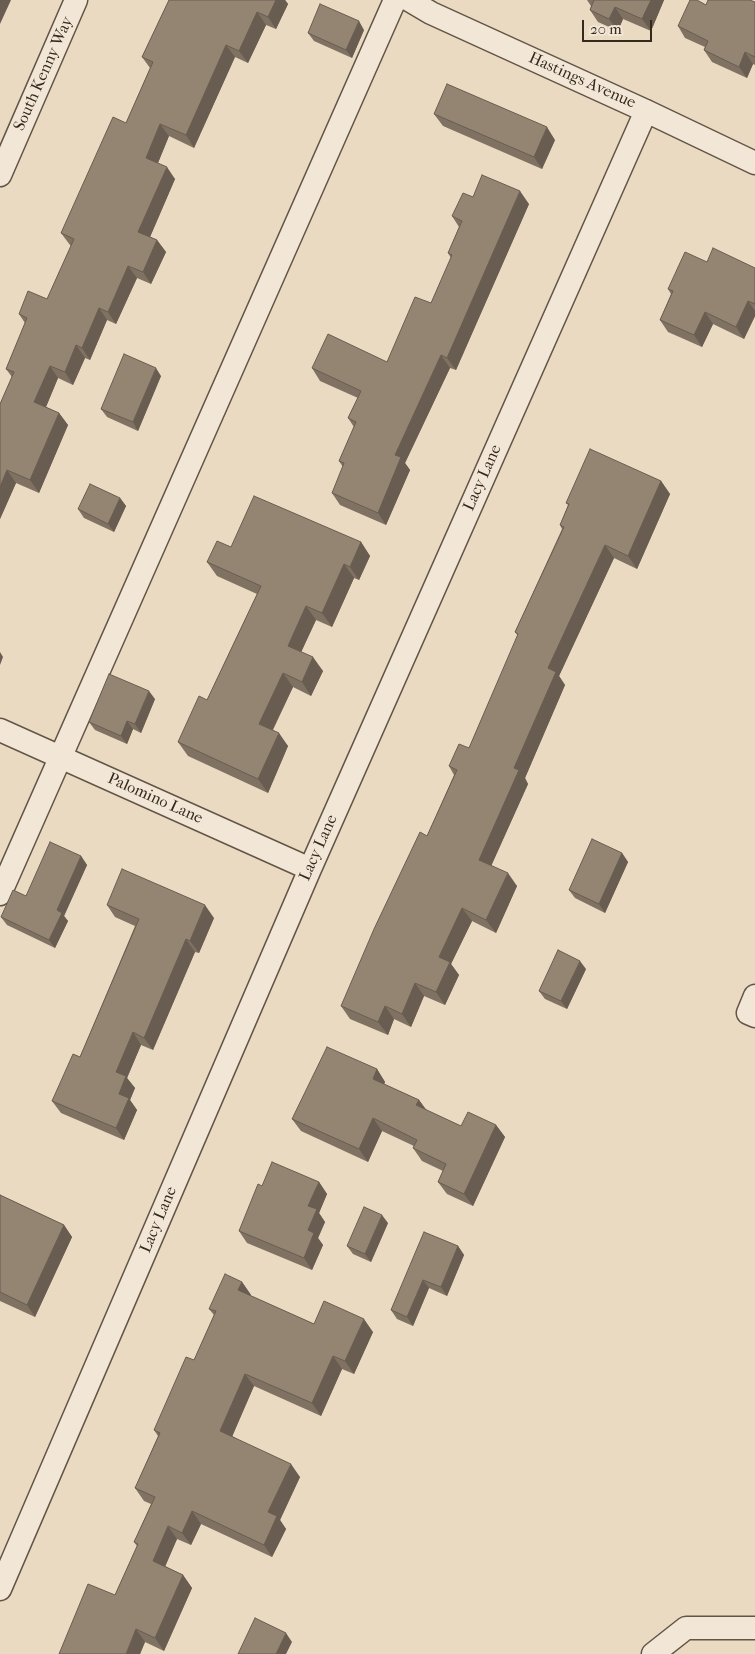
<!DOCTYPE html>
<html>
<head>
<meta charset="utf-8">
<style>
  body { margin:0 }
  #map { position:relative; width:755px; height:1654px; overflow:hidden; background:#ebdac2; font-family:"IM FELL French Canon",serif }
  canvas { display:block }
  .scale { position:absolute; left:582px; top:20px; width:70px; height:22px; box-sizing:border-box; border:2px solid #35291e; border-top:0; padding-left:6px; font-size:15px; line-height:18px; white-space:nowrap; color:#35291e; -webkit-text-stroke:4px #f2e7d7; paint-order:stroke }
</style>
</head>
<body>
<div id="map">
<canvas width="755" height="1654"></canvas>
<div class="scale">20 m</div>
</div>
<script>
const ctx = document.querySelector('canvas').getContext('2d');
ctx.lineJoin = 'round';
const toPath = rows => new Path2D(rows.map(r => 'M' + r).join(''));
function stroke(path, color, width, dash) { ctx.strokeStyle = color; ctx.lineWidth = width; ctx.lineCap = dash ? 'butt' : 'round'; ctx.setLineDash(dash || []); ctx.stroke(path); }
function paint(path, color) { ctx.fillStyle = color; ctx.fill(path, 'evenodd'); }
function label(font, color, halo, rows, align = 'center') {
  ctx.font = font + ' "IM FELL French Canon",serif'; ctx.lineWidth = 4.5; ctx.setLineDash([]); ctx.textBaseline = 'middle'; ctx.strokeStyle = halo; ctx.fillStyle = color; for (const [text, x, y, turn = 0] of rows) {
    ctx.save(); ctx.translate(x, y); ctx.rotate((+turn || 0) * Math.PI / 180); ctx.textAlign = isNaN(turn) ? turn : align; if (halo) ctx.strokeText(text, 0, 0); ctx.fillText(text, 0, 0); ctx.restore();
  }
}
const minor = toPath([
  [409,0,431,13,646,111,755,163],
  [0,175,76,0],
  [0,730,310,869],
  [0,894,395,0],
  [755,996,748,1013,755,1016],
  [0,1589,310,869,646,111],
  [653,1654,686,1628,755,1628]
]);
stroke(minor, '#625547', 25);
stroke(minor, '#f2e7d7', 22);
paint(toPath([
  [169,0,285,0,288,4,276,29,266,25,248,63,235,57,194,148,169,136,158,163,175,179,150,237,157,240,166,252,151,284,137,278,116,324,107,320,90,360,85,358,73,385,58,378,46,407,59,413,68,425,39,493,16,483,0,519,0,404,12,377,6,369,25,323,19,314,47,299,71,246,70,245,61,233,126,123,150,68,142,57],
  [587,0,664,0,651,31,623,19,618,31,598,22,590,10,591,6],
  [755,2,755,65,753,64,747,78,712,62,704,50,705,47,685,38,678,26,706,5],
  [364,30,352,58,314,41,308,33],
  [434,114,555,140,542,169,443,126],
  [473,197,529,204,456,370,450,368,405,463,410,470,386,525,340,505,332,493,343,467,339,461,354,427,348,418,358,398,320,381,312,368,387,362,431,303,451,258,448,253,459,227,452,216],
  [707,262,755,268,755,316,744,339,713,324,702,347,668,332,660,320,671,294,668,289],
  [161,376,138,431,107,417,101,409],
  [661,481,670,494,637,569,614,558,559,676,565,685,525,778,528,784,491,866,517,886,496,933,472,921,451,964,459,975,445,1005,424,996,411,1027,394,1019,388,1035,350,1019,341,1006,427,836,454,775,449,766,469,748,518,636,515,632,562,529,560,525,568,505,566,503],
  [120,498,126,506,114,532,84,518,78,509],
  [361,542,370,556,359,580,354,578,332,627,316,620,301,652,323,671,311,696,293,687,273,730,288,746,268,793,188,756,178,742,207,700,257,594,217,576,207,562,231,547],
  [155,699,141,733,133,729,127,744,95,730,89,722],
  [622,853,628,862,605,913,575,898,569,890],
  [81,856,87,865,64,916,68,921,55,948,7,925,1,917,26,896],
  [107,905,214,918,199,953,195,952,153,1050,141,1045,127,1078,135,1088,130,1100,137,1110,124,1140,61,1113,52,1101,80,1057,135,926,115,917],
  [586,969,567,1009,545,999,539,991],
  [377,1069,385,1082,384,1084,419,1100,426,1110,461,1126,496,1125,505,1137,473,1206,447,1194,438,1182,443,1171,422,1161,413,1148,414,1146,382,1131,368,1162,301,1131,292,1119],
  [319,1182,327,1194,319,1213,325,1222,318,1238,323,1245,312,1270,247,1243,239,1231,262,1186],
  [0,1195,64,1225,72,1237,35,1317,0,1301],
  [388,1223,371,1262,353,1254,347,1246],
  [458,1246,464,1255,447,1296,429,1288,413,1326,397,1319,391,1310],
  [242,1282,251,1295,251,1296,314,1324,373,1332,354,1374,342,1369,321,1416,254,1386,232,1436,300,1477,280,1520,286,1529,272,1557,201,1524,191,1545,177,1539,165,1566,183,1575,192,1588,164,1651,145,1642,140,1654,115,1595,137,1546,134,1542,151,1504,144,1501,135,1488,158,1436,154,1430,194,1360,214,1315,209,1309]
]), '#7f7263');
paint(toPath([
  [0,0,11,0,0,24],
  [276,0,285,0,288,4,276,29,268,17],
  [651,0,664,0,651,31,642,19],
  [615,7,623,19,618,31,609,19],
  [257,12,266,25,248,63,239,51],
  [359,21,364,30,352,58,346,50],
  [226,45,235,57,194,148,186,135],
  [745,52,753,64,747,78,739,67],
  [160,124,169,136,155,170,146,158],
  [547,127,555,140,542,169,534,157],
  [167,167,175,179,147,244,138,232],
  [520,191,529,204,456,370,447,358],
  [157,240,166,252,151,284,143,272],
  [128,266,137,278,116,324,108,312],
  [748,301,755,311,755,316,744,339,736,327],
  [99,308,107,320,90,360,82,348],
  [705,312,713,324,702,347,694,335],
  [76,345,85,358,73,385,65,372],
  [441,355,450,368,405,463,410,470,386,525,378,513,395,455],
  [50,366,58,378,43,414,34,402],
  [156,368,161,376,138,431,133,422],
  [59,413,68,425,39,493,30,480],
  [7,470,16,483,0,519,0,487],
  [661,481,670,494,637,569,628,556],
  [120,498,126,506,114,532,108,524],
  [361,542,370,556,359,580,350,567],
  [605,545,614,558,559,676,565,685,525,778,528,784,488,873,479,860,514,768,548,668],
  [344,564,354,578,332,627,322,613],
  [306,606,316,620,298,659,288,646],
  [0,652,3,657,0,665],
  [313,657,323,671,311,696,302,682],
  [283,673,293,687,269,737,259,724],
  [149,691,155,699,141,733,135,724],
  [127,721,133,729,127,744,121,736],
  [279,733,288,746,268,793,258,779],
  [622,853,628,862,605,913,599,904],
  [81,856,87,865,64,916,68,921,55,948,49,940,57,910],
  [508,873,517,886,496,933,486,920],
  [205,905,214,918,199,953,190,941],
  [462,908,472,921,451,964,459,975,445,1005,436,992,439,957],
  [186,939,195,952,153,1050,144,1038],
  [580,961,586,969,567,1009,561,1001],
  [415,983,424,996,411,1027,402,1014],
  [385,1006,394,1019,388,1035,378,1022],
  [133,1032,141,1045,127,1078,135,1088,130,1100,137,1110,124,1140,116,1128,119,1094,116,1072],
  [377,1069,385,1082,381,1091,373,1079],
  [419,1100,428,1112,416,1105],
  [373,1118,382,1131,368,1162,359,1149],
  [496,1125,505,1137,473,1206,464,1194],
  [319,1182,327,1194,319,1213,325,1222,318,1238,323,1245,312,1270,304,1258,308,1230,308,1206],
  [382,1215,388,1223,371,1262,365,1254],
  [64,1225,72,1237,35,1317,27,1305],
  [458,1246,464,1255,447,1296,441,1287],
  [423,1280,429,1288,413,1326,407,1317],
  [242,1282,251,1295,247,1303,238,1290],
  [364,1319,373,1332,354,1374,345,1361],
  [333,1356,342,1369,321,1416,312,1403],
  [245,1374,254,1386,229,1444,220,1431],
  [291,1464,300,1477,280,1520,286,1529,272,1557,264,1545,268,1512],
  [192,1511,201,1524,191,1545,182,1533],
  [168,1526,177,1539,162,1574,153,1561],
  [183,1575,192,1588,164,1651,155,1638],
  [136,1629,145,1642,140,1654,126,1654],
  [286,1633,292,1642,286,1654,276,1654]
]), '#685d50');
const building = toPath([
  [169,0,276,0,268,17,257,12,239,51,226,45,186,135,160,124,146,158,167,167,138,232,157,240,143,272,128,266,108,312,99,308,82,348,76,345,65,372,50,366,34,402,59,413,30,480,7,470,0,487,0,404,14,372,6,369,27,318,19,314,28,291,47,299,74,239,61,233,113,117,126,123,153,62,142,57,169,0],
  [594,0,651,0,642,19,615,7,609,19,590,10,594,0],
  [690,0,697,0,706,5,708,0,750,0,755,2,755,57,745,52,739,67,704,50,708,41,678,26,690,0],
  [320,4,359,21,346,50,308,33,320,4],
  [447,84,547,127,534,157,434,114,447,84],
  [482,175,520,191,447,358,441,355,395,455,401,457,378,513,332,493,344,463,339,461,356,422,348,418,361,391,312,368,328,334,387,362,415,297,431,303,452,255,448,253,462,221,452,216,463,193,473,197,482,175],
  [713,248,755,268,755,304,748,301,736,327,705,312,694,335,660,320,673,291,668,289,685,252,707,262,713,248],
  [124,354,156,368,133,422,101,409,124,354],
  [590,449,661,481,628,556,605,545,548,668,556,672,514,768,519,770,479,860,508,873,486,920,462,908,439,957,450,962,436,992,415,983,402,1014,385,1006,378,1022,341,1006,374,929,420,832,427,836,457,770,449,766,459,744,469,748,518,634,515,632,564,527,560,525,569,504,566,503,590,449],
  [90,484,120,498,108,524,78,509,90,484],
  [254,496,361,542,350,567,344,564,322,613,306,606,288,646,313,657,302,682,283,673,259,724,279,733,258,779,178,742,199,696,207,700,261,586,207,562,217,541,231,547,254,496],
  [109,674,149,691,135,724,127,721,121,736,89,722,109,674],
  [592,839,622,853,599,904,569,890,592,839],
  [50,842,81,856,57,910,62,913,49,940,1,917,13,890,26,896,50,842],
  [122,869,205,905,190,941,186,939,144,1038,133,1032,116,1072,126,1076,119,1094,129,1098,116,1128,52,1101,73,1054,80,1057,139,919,107,905,122,869],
  [558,950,580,961,561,1001,539,991,558,950],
  [327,1047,377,1069,373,1079,419,1100,416,1105,461,1126,468,1112,496,1125,464,1194,438,1182,446,1164,413,1148,417,1140,373,1118,359,1149,292,1119,327,1047],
  [272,1162,319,1182,308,1206,317,1209,308,1230,314,1233,304,1258,239,1231,258,1184,262,1186,272,1162],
  [0,1195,64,1225,27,1305,0,1292,0,1195],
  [364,1207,382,1215,365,1254,347,1246,364,1207],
  [424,1232,458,1246,441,1287,423,1280,407,1317,391,1310,424,1232],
  [225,1274,242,1282,238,1290,314,1324,324,1301,364,1319,345,1361,333,1356,312,1403,245,1374,220,1431,291,1464,268,1512,277,1516,264,1545,192,1511,182,1533,168,1526,153,1561,183,1575,155,1638,136,1629,126,1654,59,1654,88,1584,115,1595,138,1544,134,1542,155,1497,135,1488,160,1433,154,1430,186,1357,194,1360,216,1311,209,1309,225,1274],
  [255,1618,286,1633,276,1654,238,1654,255,1618]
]);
paint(building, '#948573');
stroke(building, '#685d50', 1);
label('16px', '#35291e', '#f2e7d7', [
  ["South Kenny Way",44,74,-66],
  ["Hastings Avenue",582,81,24],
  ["Lacy Lane",483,478,-66],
  ["Palomino Lane",155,799,24],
  ["Lacy Lane",319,848,-66],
  ["Lacy Lane",159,1220,-67]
]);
</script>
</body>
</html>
